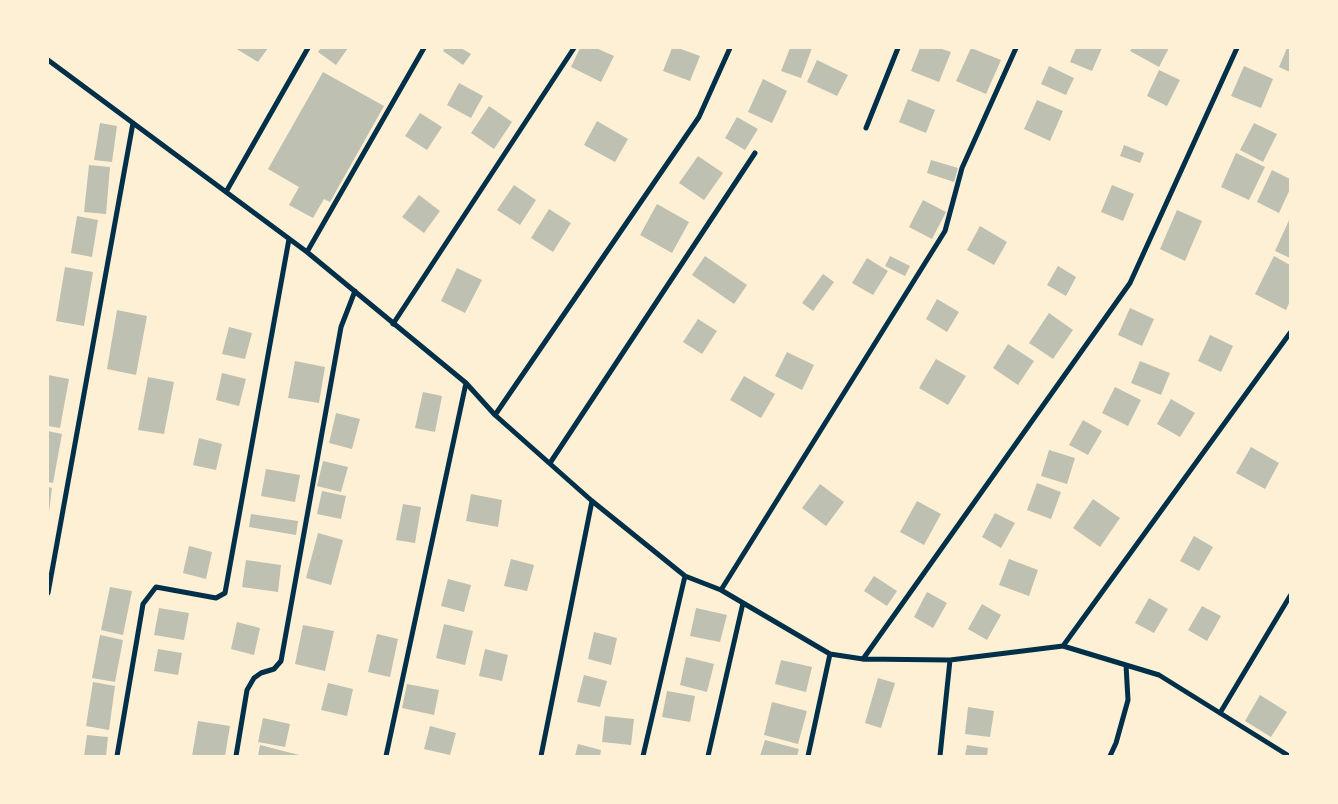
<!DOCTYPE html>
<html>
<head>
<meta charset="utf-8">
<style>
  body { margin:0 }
  #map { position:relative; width:1338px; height:804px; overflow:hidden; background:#fdf0d5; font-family:"Source Sans 3",sans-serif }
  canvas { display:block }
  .frame { position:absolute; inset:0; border:49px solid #fdf0d5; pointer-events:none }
</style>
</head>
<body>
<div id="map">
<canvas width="1338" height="804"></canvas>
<div class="frame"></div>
</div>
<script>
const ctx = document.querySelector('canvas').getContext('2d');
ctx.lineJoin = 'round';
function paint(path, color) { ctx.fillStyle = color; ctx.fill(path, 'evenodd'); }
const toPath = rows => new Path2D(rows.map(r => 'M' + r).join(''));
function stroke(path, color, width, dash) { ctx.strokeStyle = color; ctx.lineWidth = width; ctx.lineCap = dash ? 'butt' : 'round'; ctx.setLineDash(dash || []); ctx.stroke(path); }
paint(toPath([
  [235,48,268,48,258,62],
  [321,48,348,48,336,65,318,52],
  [445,48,461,48,471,54,463,65,443,51],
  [580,48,596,48,614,56,601,82,571,67],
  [672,48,678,48,700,56,690,81,663,71],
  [790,48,812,48,801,78,781,71],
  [920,48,939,48,951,52,939,82,911,71],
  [971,48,1001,60,986,94,956,81],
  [1076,48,1102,48,1092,71,1070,62],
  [1132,48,1169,48,1159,67,1130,51],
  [1287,48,1290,48,1290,72,1279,67],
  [817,60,848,75,837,96,807,82],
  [1049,66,1074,78,1066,95,1041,84],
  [1244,66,1273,79,1261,108,1231,96],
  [1159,70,1180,80,1167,106,1147,96],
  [323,72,384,106,330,202,324,199,313,218,289,205,299,187,268,169],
  [763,79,787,91,772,123,748,112],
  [459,83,483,96,471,118,447,105],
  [908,99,935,110,926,133,899,122],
  [1037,100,1063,111,1050,141,1024,129],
  [489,106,512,122,494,149,471,133],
  [420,113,442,127,427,150,405,136],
  [737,117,758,129,745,150,725,138],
  [597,121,628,139,615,162,584,145],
  [100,123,117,126,112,162,94,160],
  [1254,123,1277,134,1263,162,1240,150],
  [1124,145,1144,153,1140,163,1120,156],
  [1236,153,1265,167,1249,200,1221,187],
  [698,156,723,173,704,200,679,183],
  [931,160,958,168,954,182,927,173],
  [89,165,110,167,106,214,84,212],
  [1272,170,1290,179,1290,189,1279,213,1257,202],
  [514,185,536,200,520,225,497,210],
  [1112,185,1134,194,1123,221,1101,212],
  [419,195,440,211,424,233,402,217],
  [923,200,946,212,932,239,909,227],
  [657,204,689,222,672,253,640,235],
  [549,209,571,223,553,252,531,238],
  [1177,210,1202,221,1185,261,1160,249],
  [77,216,98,220,92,257,71,253],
  [1290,218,1290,258,1275,251],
  [980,226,1007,242,994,265,967,250],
  [705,256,747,285,734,304,692,275],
  [890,256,910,266,905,276,885,266],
  [1274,256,1290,265,1290,301,1286,310,1255,294],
  [867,258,888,271,873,295,852,283],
  [1058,266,1076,277,1066,296,1047,285],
  [65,267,93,272,84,326,56,321],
  [457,268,482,280,465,313,441,301],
  [823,274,834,282,813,311,802,303],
  [937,299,959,312,947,332,926,319],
  [1130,308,1154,319,1142,346,1118,335],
  [117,310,147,316,136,375,107,369],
  [1049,313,1073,330,1053,359,1029,343],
  [698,319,717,331,702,354,683,342],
  [229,327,252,333,245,359,222,354],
  [1210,335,1233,346,1221,372,1198,361],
  [1008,344,1034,361,1018,385,993,368],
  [787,352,814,365,802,390,775,376],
  [936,359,966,376,948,405,919,388],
  [295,361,325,367,319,403,288,398],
  [1140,361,1170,373,1161,395,1131,383],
  [222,373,246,379,239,406,216,400],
  [48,375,69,379,60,428,48,426],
  [744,376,775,394,761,418,730,400],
  [148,377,174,382,164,434,138,430],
  [1115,387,1141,400,1128,426,1102,413],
  [423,392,442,396,435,432,415,428],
  [1171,399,1195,413,1180,437,1157,424],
  [336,413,360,419,352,449,329,443],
  [1083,420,1102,431,1088,455,1069,445],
  [48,431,62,434,53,483,48,482],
  [199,438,222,444,216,470,193,465],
  [1251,447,1279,463,1265,489,1236,473],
  [1049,450,1075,458,1067,484,1041,476],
  [323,461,348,467,341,492,317,486],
  [266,469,300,475,295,502,261,496],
  [1037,483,1061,492,1051,519,1027,510],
  [820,484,844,502,826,526,802,508],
  [48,487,52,488,49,512,48,512],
  [322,491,346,496,341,519,317,514],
  [471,494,502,500,498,527,466,521],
  [1093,499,1120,518,1100,547,1073,528],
  [917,501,941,514,924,545,900,532],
  [403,504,421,507,415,543,396,540],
  [995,513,1015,523,1001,548,982,537],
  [251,514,298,521,296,535,249,527],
  [318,533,343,540,331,585,306,578],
  [1194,536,1213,547,1199,571,1180,561],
  [189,546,212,552,206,579,183,573],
  [511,559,534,565,527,591,504,586],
  [1009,559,1038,570,1029,596,999,585],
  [246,560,281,565,278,592,242,587],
  [874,576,897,591,887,606,864,591],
  [448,579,471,585,464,612,441,606],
  [110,587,132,591,123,635,101,630],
  [927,592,947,603,933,628,914,617],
  [1149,598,1168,609,1154,633,1135,623],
  [982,604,1001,615,987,640,968,629],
  [1202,606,1221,616,1207,641,1188,630],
  [159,608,189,613,184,640,154,635],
  [696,608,727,615,720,642,690,636],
  [237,622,260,628,254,655,231,649],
  [444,624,473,631,465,665,436,658],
  [303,625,334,631,325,671,295,664],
  [594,632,617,638,611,665,588,659],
  [377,634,398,639,390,677,368,672],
  [100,635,123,640,115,682,92,678],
  [158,649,182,653,178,675,154,671],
  [485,649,508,655,502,681,479,676],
  [686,657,714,664,707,692,680,685],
  [781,660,812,667,806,692,775,684],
  [584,675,607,681,600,707,577,702],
  [878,678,895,683,881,728,865,723],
  [93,682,115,686,109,730,86,726],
  [328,683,353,689,347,716,321,710],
  [407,684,439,690,434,715,402,708],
  [667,691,695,696,690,722,662,717],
  [1260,695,1287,712,1271,737,1245,721],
  [772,702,807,711,798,744,764,735],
  [968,707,994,711,990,737,965,734],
  [605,716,634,719,631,745,602,742],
  [263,718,290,724,285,747,258,742],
  [198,721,230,726,225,756,192,756],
  [430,726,456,733,450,755,424,749],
  [87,735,108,737,106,756,84,756],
  [765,740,799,749,797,756,760,756],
  [578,744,601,750,600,756,575,756],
  [260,745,303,756,258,756],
  [967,745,988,748,987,756,965,756]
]), '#bec0b2');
stroke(toPath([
  [48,60,307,252,466,383,495,415,592,501,685,576,721,590,830,654,863,659,950,660,1063,646,1159,675,1289,756],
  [866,128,898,48],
  [226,192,308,48],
  [307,252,424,48],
  [393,324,574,48],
  [495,415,699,117,730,48],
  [550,463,755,153],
  [721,590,945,231,962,168,1016,48],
  [48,593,133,123],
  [1063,646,1290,333],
  [863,659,1130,283,1237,48],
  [1220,713,1290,596],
  [117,756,143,604,156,587,216,598,225,593,289,239],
  [236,756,247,690,254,678,261,673,274,669,281,661,341,327,355,291],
  [386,756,466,383],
  [541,756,592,501],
  [643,756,685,576],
  [708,756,743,603],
  [808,756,830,654],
  [940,756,950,660],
  [1110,756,1116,743,1128,700,1126,665]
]), '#003049', 5);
</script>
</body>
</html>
